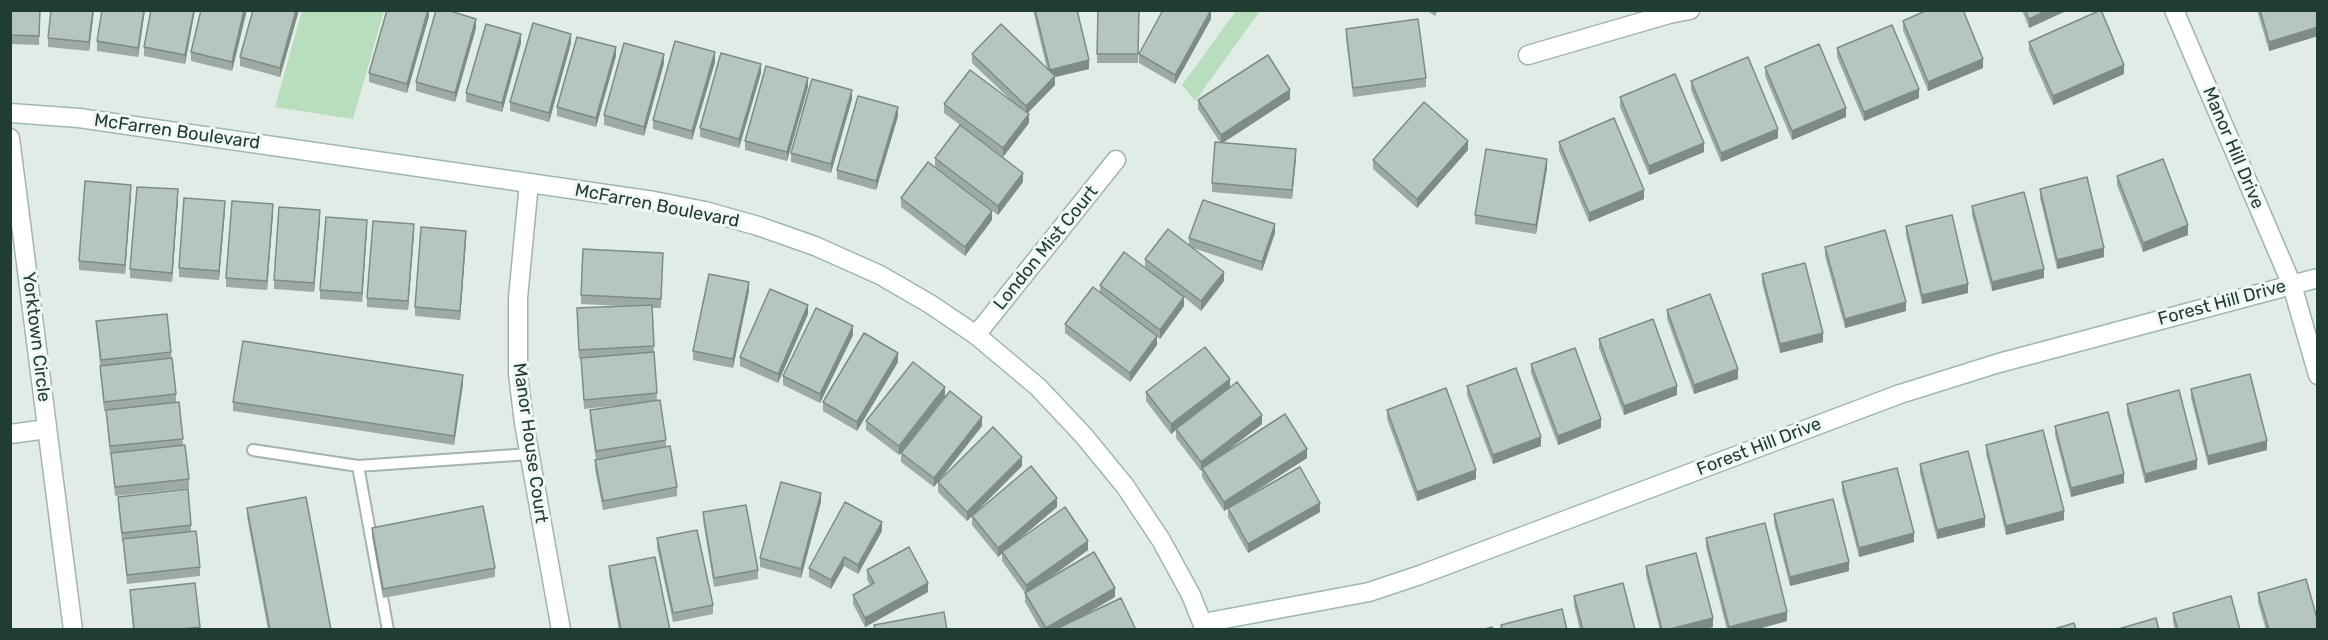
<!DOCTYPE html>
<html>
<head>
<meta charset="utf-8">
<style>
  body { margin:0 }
  #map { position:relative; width:2328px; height:640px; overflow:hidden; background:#e0ece5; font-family:Rubik,sans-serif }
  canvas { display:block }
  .frame { position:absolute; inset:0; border:12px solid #203d32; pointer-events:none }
</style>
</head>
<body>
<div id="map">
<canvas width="2328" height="640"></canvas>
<div class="frame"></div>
</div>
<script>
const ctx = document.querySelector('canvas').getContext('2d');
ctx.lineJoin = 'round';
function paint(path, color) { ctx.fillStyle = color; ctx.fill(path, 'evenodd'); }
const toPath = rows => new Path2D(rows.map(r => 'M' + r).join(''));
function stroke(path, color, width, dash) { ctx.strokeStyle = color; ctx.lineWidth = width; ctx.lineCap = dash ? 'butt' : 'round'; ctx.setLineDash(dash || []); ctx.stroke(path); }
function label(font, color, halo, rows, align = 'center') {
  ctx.font = font + ' Rubik,sans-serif'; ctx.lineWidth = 6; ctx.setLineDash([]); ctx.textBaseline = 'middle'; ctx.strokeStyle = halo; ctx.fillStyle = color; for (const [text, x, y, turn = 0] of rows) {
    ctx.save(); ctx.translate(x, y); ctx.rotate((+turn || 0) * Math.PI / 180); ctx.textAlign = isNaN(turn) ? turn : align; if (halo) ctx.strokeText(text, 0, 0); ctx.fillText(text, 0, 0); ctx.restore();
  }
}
paint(toPath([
  [302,11,384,11,353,119,275,107],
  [1236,11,1260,11,1195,101,1182,85]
]), '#b8debe');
const lane = toPath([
  [253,450,358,466],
  [388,630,358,466,529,454]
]);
const street = toPath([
  [2174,10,2292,285,2318,375],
  [1528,55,1669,14,1690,10],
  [10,138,73,630],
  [529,183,518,298,518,374,524,423,561,630],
  [976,335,1116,160],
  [10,434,47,429]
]);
const secondary = toPath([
  [10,113,79,118,654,201,705,211,758,226,815,246,880,275,930,304,976,335,1038,387,1084,436,1125,486,1161,540,1191,595,1205,630],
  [1203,623,1369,592,1420,575,1900,394,1999,363,2318,278]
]);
stroke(lane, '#a3b4ac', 14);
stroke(street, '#a3b4ac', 21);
stroke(secondary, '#9eb8ac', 21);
stroke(lane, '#fff', 10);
stroke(street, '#fff', 18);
stroke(secondary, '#fff', 18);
paint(toPath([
  [10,10,40,10,39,45,10,44],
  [94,10,89,51,48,47,48,38],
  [145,10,138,57,97,51,97,41],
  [195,10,185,64,144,56,144,47],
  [201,10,247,10,232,71,191,61,191,52],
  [299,10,280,77,240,66,240,57],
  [429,10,429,16,407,93,369,82,369,73],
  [1033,10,1077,10,1089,69,1055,77,1055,85,1027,113,1029,123,1003,157,944,113,944,104,1014,103,972,63,972,54,1047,69],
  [1098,10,1139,10,1138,63,1097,63],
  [1426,10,1438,10,1435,16],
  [2022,10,2068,10,2029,28],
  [2257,10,2318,10,2318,36,2269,51],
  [1211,19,1175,84,1139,63,1139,54],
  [1903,21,1983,68,1928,91,1903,30],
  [476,28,455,102,416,91,416,82],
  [1346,29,1426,78,1426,87,1353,97,1346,38],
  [2029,42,2124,74,2053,105,2029,51],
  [521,43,502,112,466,102,466,93],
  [571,43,549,122,510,111,510,102],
  [1837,48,1919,98,1864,121,1837,57],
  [616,56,596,127,557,116,557,107],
  [715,62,692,140,653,129,653,120],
  [664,63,644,136,604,125,604,115],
  [1765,67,1846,117,1792,140,1765,76],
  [761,73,739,148,700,137,700,128],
  [1691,81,1778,138,1721,162,1691,90],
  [808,87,787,161,745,150,745,141],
  [1620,97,1704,152,1649,175,1620,107],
  [852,99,831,173,791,162,791,153],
  [1290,99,1224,142,1296,158,1292,199,1212,192,1212,183,1220,142,1198,109,1198,100],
  [898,116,876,190,837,179,837,170],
  [1559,142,1644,199,1589,222,1559,151],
  [1468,150,1417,208,1373,169,1373,160],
  [935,158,1023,182,998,215,935,167],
  [1547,168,1536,234,1475,224,1475,215],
  [2117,176,2188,235,2143,252,2117,185],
  [2040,189,2104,257,2057,269,2040,198],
  [131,194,125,274,79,270,79,261],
  [901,198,992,220,965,256,901,207],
  [178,199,172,282,130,278,130,269],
  [1972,206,2044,278,1992,291,1972,215],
  [225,210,219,280,179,277,179,268],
  [273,213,267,290,226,287,226,278],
  [320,219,314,292,274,289,274,280],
  [1906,226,1968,293,1922,304,1906,235],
  [367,229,362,302,320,299,320,290],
  [414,233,408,310,367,307,367,298],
  [1275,233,1262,271,1193,248,1224,281,1201,311,1184,297,1184,306,1160,339,1157,337,1157,345,1130,382,1065,333,1065,324,1100,292,1100,285,1145,268,1145,259,1189,246,1189,238],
  [466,240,460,320,415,316,415,307],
  [1825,247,1906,311,1845,328,1825,256],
  [663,253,661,308,652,308,654,353,657,400,666,440,666,447,677,487,677,496,603,510,595,469,595,460,596,460,590,419,590,410,621,405,584,409,581,358,579,359,577,317,624,306,581,304,581,295],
  [1762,274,1823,342,1780,353,1762,283],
  [749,291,733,368,693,360,693,351],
  [1667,310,1738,379,1694,394,1667,319],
  [808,314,778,383,740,366,740,357],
  [96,321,171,352,176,394,176,402,189,479,189,488,115,496,111,455,110,455,106,411,104,411],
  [853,335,820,403,783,385,783,376],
  [1599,339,1677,395,1624,415,1599,348],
  [898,362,857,431,823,411,823,402],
  [1531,364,1601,428,1558,445,1531,373],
  [463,384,454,445,233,411,233,402],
  [1467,386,1541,446,1493,464,1467,395],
  [1230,388,1262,424,1221,456,1307,458,1244,499,1320,512,1248,553,1228,517,1228,509,1224,511,1202,477,1202,470,1201,471,1176,438,1176,429,1171,434,1146,401,1146,392],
  [2191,389,2267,450,2208,465,2191,398],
  [945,396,899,455,866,430,866,421],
  [2127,404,2197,469,2145,483,2127,413],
  [1387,410,1476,479,1417,501,1387,419],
  [982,426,934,487,901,462,901,453],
  [2055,426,2124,483,2071,497,2055,435],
  [1986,445,2064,520,2006,535,1986,454],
  [1920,464,1985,527,1937,539,1920,473],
  [1022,466,973,515,1057,507,1010,547,1088,550,1042,584,1115,597,1074,620,1136,630,1041,630,1025,602,1025,593,1002,561,1002,553,998,557,972,525,972,516,967,521,938,492,938,482],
  [1842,482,1914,542,1859,557,1842,491],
  [118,497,191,525,191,532,200,567,200,576,127,584,123,542,122,542,118,506],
  [821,502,801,578,760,567,760,558],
  [247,508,331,630,268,630,247,517],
  [703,512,758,570,758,579,714,587,703,521],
  [1774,514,1849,571,1790,586,1774,523],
  [372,528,495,568,495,577,383,598,372,537],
  [882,531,858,574,844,566,831,589,809,577,809,568],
  [657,538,713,605,713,614,673,622,657,547],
  [1706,538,1787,621,1754,630,1727,630,1706,547],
  [609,566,670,630,619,630,609,575],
  [1646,566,1713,627,1701,630,1660,630,1646,575],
  [867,570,928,592,865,627,853,604,853,595,870,585,867,579],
  [195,583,200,630,133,630,130,590],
  [2258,593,2318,630,2266,630,2258,602],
  [1574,596,1635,630,1580,630,1574,605],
  [2173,613,2240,630,2175,630,2173,622]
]), '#9caaa3');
paint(toPath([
  [93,10,94,10,89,51,89,42],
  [144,10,145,10,138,57,138,48],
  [194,10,195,10,185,64,185,55],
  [244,10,247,10,232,71,232,62],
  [296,10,299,10,280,77,280,68],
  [428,10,429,10,429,16,407,93,407,84],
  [1211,10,1211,19,1175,84,1175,75],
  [2048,10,2068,10,2029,28,2029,19],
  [476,19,476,28,455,102,455,93],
  [2318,27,2318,36,2269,51,2269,42],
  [521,34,521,43,502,112,502,103],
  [571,34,571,43,549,122,549,113],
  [616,47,616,56,596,127,596,118],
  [715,52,715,62,692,140,692,131],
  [664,54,664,63,644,136,644,127],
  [1983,59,1983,68,1928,91,1928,82],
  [1089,60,1089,69,1055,77,1055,85,1026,115,1026,106,1050,79,1050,70],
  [761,64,761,73,739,148,739,139],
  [2124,65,2124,74,2053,105,2053,96],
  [808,78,808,87,787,161,787,152],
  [1919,89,1919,98,1864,121,1864,112],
  [852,90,852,99,831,173,831,164],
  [1290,90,1290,99,1221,144,1221,135],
  [898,107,898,116,876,190,876,181],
  [1846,108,1846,117,1792,140,1792,131],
  [1029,114,1029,123,1003,157,1003,148],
  [1778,129,1778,138,1721,162,1721,153],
  [1468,141,1468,150,1417,208,1417,199],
  [1704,143,1704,152,1649,175,1649,166],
  [1296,149,1296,158,1292,199,1292,190],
  [1547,159,1547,168,1536,234,1536,225],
  [1023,173,1023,182,998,215,998,206],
  [131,185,131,194,125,274,125,265],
  [178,189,178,199,172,282,172,273],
  [1644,190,1644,199,1589,222,1589,213],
  [225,201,225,210,219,280,219,271],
  [273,204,273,213,267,290,267,281],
  [320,210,320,219,314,292,314,283],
  [992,211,992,220,965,256,965,247],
  [367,220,367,229,362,302,362,293],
  [414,224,414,233,408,310,408,301],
  [1275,224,1275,233,1262,271,1262,262],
  [2188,225,2188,235,2143,252,2143,243],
  [466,231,466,240,460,320,460,311],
  [2104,248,2104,257,2057,269,2057,260],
  [2044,269,2044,278,1992,291,1992,282],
  [1224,272,1224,281,1201,311,1201,301],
  [749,282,749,291,733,368,733,359],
  [1968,284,1968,293,1922,304,1922,295],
  [1184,297,1184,306,1160,339,1160,330],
  [1906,302,1906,311,1845,328,1845,319],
  [808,305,808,314,778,383,778,374],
  [853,326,853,335,820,403,820,394],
  [1823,333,1823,342,1780,353,1780,344],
  [1157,336,1157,345,1130,382,1130,373],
  [898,353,898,362,857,431,857,422],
  [1738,369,1738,379,1694,394,1694,385],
  [463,375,463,384,454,445,454,436],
  [1230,379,1230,388,1171,434,1171,424],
  [1677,386,1677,395,1624,415,1624,406],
  [945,387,945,396,899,455,899,446],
  [1262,415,1262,424,1203,469,1202,468,1202,470,1201,471,1201,462],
  [982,417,982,426,934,487,934,478],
  [1601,419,1601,428,1558,445,1558,436],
  [1541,437,1541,446,1493,464,1493,455],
  [2267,441,2267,450,2208,465,2208,456],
  [1307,449,1307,458,1224,511,1224,502],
  [1022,457,1022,466,967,521,967,512],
  [2197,460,2197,469,2145,483,2145,474],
  [1476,470,1476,479,1417,501,1417,492],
  [2124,474,2124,483,2071,497,2071,488],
  [821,493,821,502,801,578,801,569],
  [1057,498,1057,507,998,557,998,548],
  [1320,503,1320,512,1248,553,1248,544],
  [2064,511,2064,520,2006,535,2006,526],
  [1985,518,1985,527,1937,539,1937,530],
  [882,522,882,531,858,574,858,565],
  [1914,533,1914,542,1859,557,1859,548],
  [1088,541,1088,550,1026,594,1026,585],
  [844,557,844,566,831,589,831,580],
  [1849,562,1849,571,1790,586,1790,577],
  [928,583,928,592,865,627,865,618],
  [1115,588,1115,597,1059,630,1046,630,1046,628],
  [1787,612,1787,621,1754,630,1729,630,1729,627],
  [1713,618,1713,627,1701,630,1666,630]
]), '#7f8b85');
const building = toPath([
  [10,10,40,10,39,36,10,35,10,10],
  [51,10,93,10,89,42,48,38,51,10],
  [102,10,144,10,138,48,97,41,102,10],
  [151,10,194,10,185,55,144,47,151,10],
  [201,10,244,10,232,62,191,52,201,10],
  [253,10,296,10,280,68,240,57,253,10],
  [387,10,428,10,407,84,369,73,387,10],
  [436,10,447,10,476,19,455,93,416,82,436,10],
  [1035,10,1077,10,1089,60,1050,70,1035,10],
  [1098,10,1139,10,1138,54,1097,54,1098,10],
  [1163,10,1211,10,1175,75,1139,54,1163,10],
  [1927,10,1963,10,1983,59,1928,82,1903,21,1927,10],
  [2025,10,2048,10,2029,19,2025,10],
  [2101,10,2124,65,2053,96,2029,42,2101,10],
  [2260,10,2318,10,2318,27,2269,42,2260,10],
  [1418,19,1426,78,1353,88,1346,29,1418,19],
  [533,23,571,34,549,113,510,102,533,23],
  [486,24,521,34,502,103,466,93,486,24],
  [1001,24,1055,76,1026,106,972,54,1001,24],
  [1892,25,1919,89,1864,112,1837,48,1892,25],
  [577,37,616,47,596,118,557,107,577,37],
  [675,41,715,52,692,131,653,120,675,41],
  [624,43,664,54,644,127,604,115,624,43],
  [1819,44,1846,108,1792,131,1765,67,1819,44],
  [721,53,761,64,739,139,700,128,721,53],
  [1268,55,1290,90,1221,135,1198,100,1268,55],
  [1748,57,1778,129,1721,153,1691,81,1748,57],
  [766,66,808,78,787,152,745,141,766,66],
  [970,70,1029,114,1003,148,944,104,970,70],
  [1675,74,1704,143,1649,166,1620,97,1675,74],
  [812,79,852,90,831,164,791,153,812,79],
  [858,96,898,107,876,181,837,170,858,96],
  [1424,102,1468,141,1417,199,1373,160,1424,102],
  [1614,118,1644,190,1589,213,1559,142,1614,118],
  [960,125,1023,173,998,206,935,158,960,125],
  [1215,142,1296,149,1292,190,1212,183,1215,142],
  [1486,149,1547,159,1536,225,1475,215,1486,149],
  [2163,159,2188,225,2143,243,2117,176,2163,159],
  [928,162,992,211,965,247,901,198,928,162],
  [2087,177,2104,248,2057,260,2040,189,2087,177],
  [85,181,131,185,125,265,79,261,85,181],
  [137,187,178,189,172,273,130,269,137,187],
  [2024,192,2044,269,1992,282,1972,206,2024,192],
  [184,198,225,201,219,271,179,268,184,198],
  [1203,200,1275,224,1262,262,1189,238,1203,200],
  [232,201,273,204,267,281,226,278,232,201],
  [279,207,320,210,314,283,274,280,279,207],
  [1952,215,1968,284,1922,295,1906,226,1952,215],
  [326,217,367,220,362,293,320,290,326,217],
  [373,221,414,224,408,301,367,298,373,221],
  [421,227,466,231,460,311,415,307,421,227],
  [1168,229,1224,272,1201,301,1145,259,1168,229],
  [1885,230,1906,302,1845,319,1825,247,1885,230],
  [583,249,663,253,661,299,581,295,583,249],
  [1124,252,1184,297,1160,330,1100,285,1124,252],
  [1805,263,1823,333,1780,344,1762,274,1805,263],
  [709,274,749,282,733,359,693,351,709,274],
  [1093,287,1157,336,1130,373,1065,324,1093,287],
  [770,289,808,305,778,374,740,357,770,289],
  [1710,294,1738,369,1694,385,1667,310,1710,294],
  [652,305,654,346,579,350,577,308,652,305],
  [816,308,853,326,820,394,783,376,816,308],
  [167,314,171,352,101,360,96,321,167,314],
  [1653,319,1677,386,1624,406,1599,339,1653,319],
  [864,333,898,353,857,422,823,402,864,333],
  [243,341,463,375,454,436,233,402,243,341],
  [1205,347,1230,379,1171,424,1146,392,1205,347],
  [1575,348,1601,419,1558,436,1531,364,1575,348],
  [654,352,657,393,584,400,581,358,654,352],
  [172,358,176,394,104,402,100,366,172,358],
  [913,362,945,387,899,446,866,421,913,362],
  [1516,368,1541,437,1493,455,1467,386,1516,368],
  [2250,374,2267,441,2208,456,2191,389,2250,374],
  [1237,382,1262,415,1201,462,1176,429,1237,382],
  [1446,388,1476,470,1417,492,1387,410,1446,388],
  [2179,390,2197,460,2145,474,2127,404,2179,390],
  [950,391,982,417,934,478,901,453,950,391],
  [660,400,666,440,596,451,590,410,660,400],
  [179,402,183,439,110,446,106,410,179,402],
  [2108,412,2124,474,2071,488,2055,426,2108,412],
  [1285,414,1307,449,1224,502,1202,468,1285,414],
  [993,427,1022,457,967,512,938,482,993,427],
  [2043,430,2064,511,2006,526,1986,445,2043,430],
  [185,445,189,479,115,487,111,453,185,445],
  [670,446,677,487,603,501,595,460,670,446],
  [1968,451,1985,518,1937,530,1920,464,1968,451],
  [1031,466,1057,498,998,548,972,516,1031,466],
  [1300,467,1320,503,1248,544,1228,508,1300,467],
  [1897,468,1914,533,1859,548,1842,482,1897,468],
  [781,482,821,493,801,569,760,558,781,482],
  [188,489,191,525,122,533,118,497,188,489],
  [306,497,331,630,270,630,247,508,306,497],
  [1833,499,1849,562,1790,577,1774,514,1833,499],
  [845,502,882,522,858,565,844,557,831,580,809,568,845,502],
  [746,505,758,570,714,578,703,512,746,505],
  [483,506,495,568,383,589,372,528,483,506],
  [1065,507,1088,541,1026,585,1002,552,1065,507],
  [1765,523,1787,612,1729,627,1706,538,1765,523],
  [697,530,713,605,673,613,657,538,697,530],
  [196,531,200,567,127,575,123,539,196,531],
  [909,547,928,583,865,618,853,595,874,583,867,570,909,547],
  [1094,552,1115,588,1046,628,1025,593,1094,552],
  [1696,553,1713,618,1666,630,1662,630,1646,566,1696,553],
  [655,557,670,630,621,630,609,566,655,557],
  [2306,579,2318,622,2318,630,2269,630,2258,593,2306,579],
  [195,583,200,627,174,630,134,630,130,590,195,583],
  [1623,583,1635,630,1583,630,1574,596,1623,583],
  [2231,596,2240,630,2178,630,2173,613,2231,596],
  [1121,598,1136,630,1056,629,1121,598],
  [1562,609,1567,630,1502,630,1501,625,1562,609],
  [944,612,947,630,875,630,874,625,944,612],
  [2156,618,2159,630,2115,630,2156,618],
  [2074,623,2076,630,2051,630,2074,623],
  [1492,627,1493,630,1481,630,1492,627]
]);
paint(building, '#b5c6be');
stroke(building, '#7f8b85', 1.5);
label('18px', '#203d32', '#f1f8f4', [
  ["McFarren Boulevard",177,132,8],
  ["Manor Hill Drive",2233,148,67],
  ["McFarren Boulevard",657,206,11],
  ["London Mist Court",1046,248,-51],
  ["Forest Hill Drive",2222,303,-15],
  ["Yorktown Circle",36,337,83],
  ["Manor House Court",530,443,82],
  ["Forest Hill Drive",1759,447,-21]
]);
</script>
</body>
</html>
